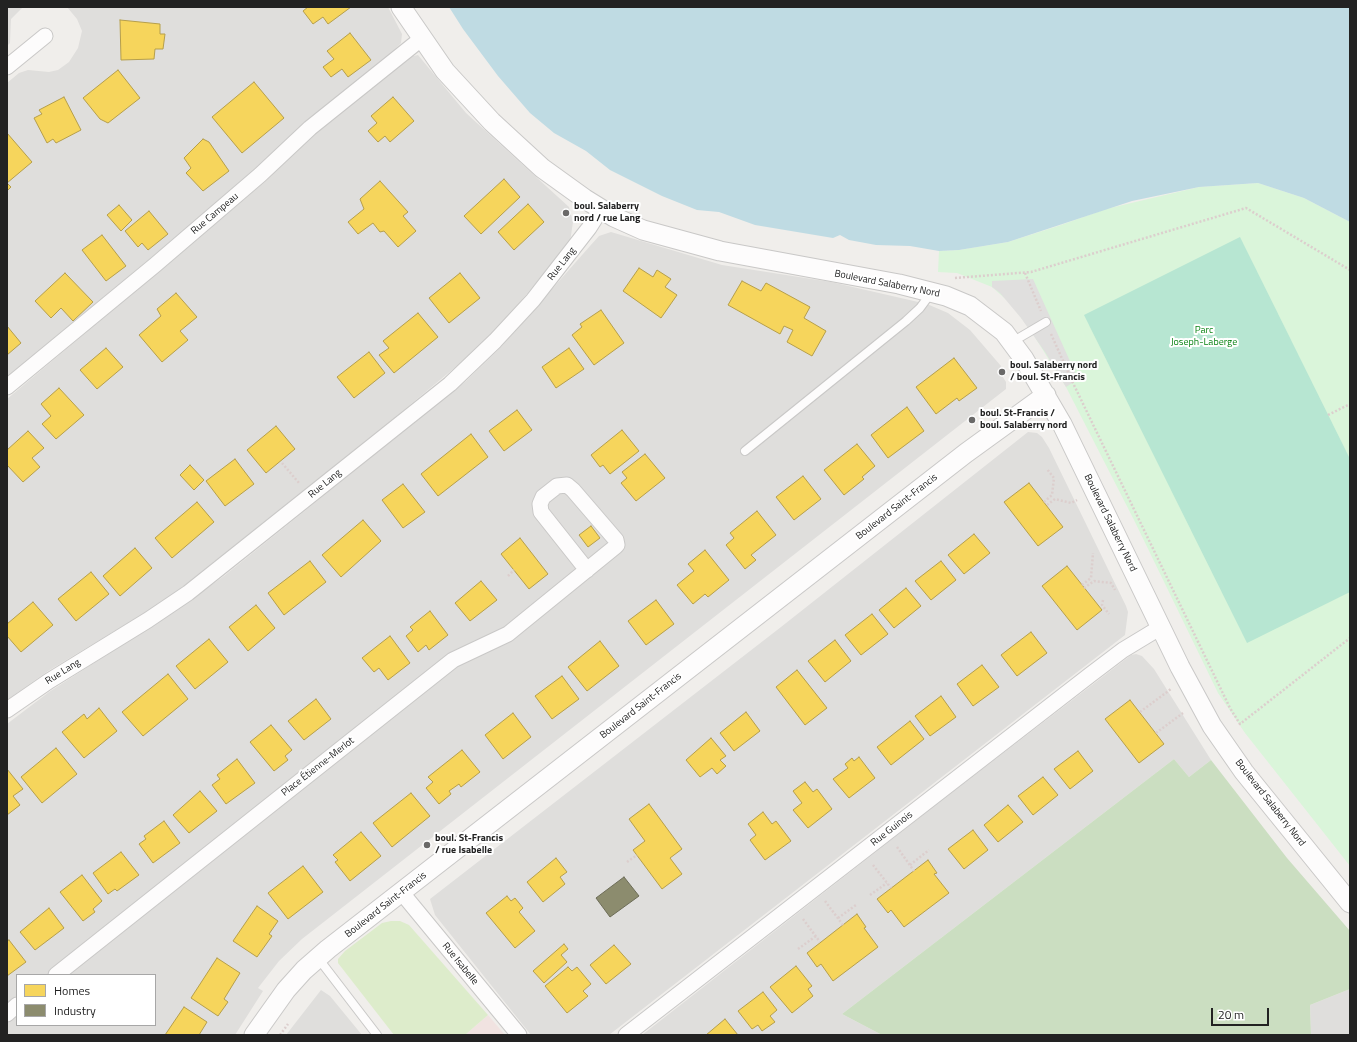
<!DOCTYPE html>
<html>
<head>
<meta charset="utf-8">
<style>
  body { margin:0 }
  #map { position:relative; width:1357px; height:1042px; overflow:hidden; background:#f0eeeb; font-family:"Titillium Web",sans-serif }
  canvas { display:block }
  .frame { position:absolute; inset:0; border:8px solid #222; pointer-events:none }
  .legend { position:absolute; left:16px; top:974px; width:140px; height:52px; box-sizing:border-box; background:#fff; border:1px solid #a7a7a7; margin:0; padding:5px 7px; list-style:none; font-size:12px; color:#222 }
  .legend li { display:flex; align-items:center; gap:8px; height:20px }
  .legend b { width:20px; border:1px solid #a7a7a7 }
  .scale { position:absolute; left:1211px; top:1008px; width:58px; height:18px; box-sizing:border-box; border:2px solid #222; border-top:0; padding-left:5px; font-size:12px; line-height:14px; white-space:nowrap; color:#222; -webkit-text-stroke:3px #fff; paint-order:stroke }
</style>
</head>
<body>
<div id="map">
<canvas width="1357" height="1042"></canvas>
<div class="frame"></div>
<ul class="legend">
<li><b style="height:11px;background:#f6d55c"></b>Homes</li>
<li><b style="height:11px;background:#8c8c6e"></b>Industry</li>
</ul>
<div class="scale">20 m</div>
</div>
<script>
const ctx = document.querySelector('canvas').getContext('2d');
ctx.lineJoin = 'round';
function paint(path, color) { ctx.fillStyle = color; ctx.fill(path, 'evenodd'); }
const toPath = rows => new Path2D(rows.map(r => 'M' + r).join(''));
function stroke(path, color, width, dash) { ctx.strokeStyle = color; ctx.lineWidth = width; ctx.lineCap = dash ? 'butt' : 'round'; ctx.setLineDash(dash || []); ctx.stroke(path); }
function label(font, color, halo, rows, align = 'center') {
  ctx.font = font + ' "Titillium Web",sans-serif'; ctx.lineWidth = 4; ctx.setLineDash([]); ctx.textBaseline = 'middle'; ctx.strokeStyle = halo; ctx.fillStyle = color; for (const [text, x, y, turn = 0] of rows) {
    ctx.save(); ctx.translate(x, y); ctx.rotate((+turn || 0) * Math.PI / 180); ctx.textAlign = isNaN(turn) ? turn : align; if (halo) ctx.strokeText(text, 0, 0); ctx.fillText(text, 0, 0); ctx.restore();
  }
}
paint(toPath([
  [7,7,23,7,11,19,10,43,7,46],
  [67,7,388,7,402,34,401,43,388,57,289,137,230,192,7,377,7,83,19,73,28,70,49,72,58,70,69,62,78,48,82,31,77,19],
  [418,55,466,113,569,207,573,222,570,242,500,326,458,365,393,419,166,600,48,671,7,700,7,399,266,181,304,143,348,105,413,56],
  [611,232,722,265,831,282,927,304,948,313,970,330,1001,366,999,371,1006,382,1006,389,302,939,279,961,258,988,263,991,235,1035,7,1035,7,724,49,692,178,609,224,576,466,381,500,348,590,246,599,236],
  [17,975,155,975,155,1025,17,1025],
  [1028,432,1037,433,1042,437,1049,448,1126,606,1128,612,1125,635,609,1035,531,1035,435,915,430,899,781,627],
  [1136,654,1142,656,1154,669,1211,760,1189,777,1174,759,842,1014,882,1035,642,1035,946,797,1131,655],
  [1350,989,1350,1035,1311,1035,1310,1005],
  [321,990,330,996,362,1035,286,1035]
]), '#dfdedc');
paint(toPath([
  [488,1015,505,1035,465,1035]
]), '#f1e3e1');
paint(toPath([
  [391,921,400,921,409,925,488,1015,465,1035,394,1035,338,963,338,959,345,951,382,923]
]), '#ddeccb');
paint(toPath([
  [1174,759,1189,777,1211,760,1287,858,1350,931,1350,989,1310,1005,1311,1035,882,1035,842,1014]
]), '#cbdec1');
paint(toPath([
  [1258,183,1304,198,1350,222,1350,866,1245,733,1218,693,1134,520,1066,387,1031,331,1010,303,992,287,957,273,938,272,939,251,959,250,1008,242,1058,226,1106,209,1199,187]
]), '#daf5da');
paint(toPath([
  [1240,237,1350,459,1350,592,1247,643,1084,315]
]), '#b7e6d2');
paint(toPath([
  [1033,279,1078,379,1066,387,1045,352,1021,318,1000,293,992,287,992,281]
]), '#e0dfde');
paint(toPath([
  [449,7,1350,7,1350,222,1304,198,1258,183,1199,187,1132,201,1008,242,959,250,939,251,910,246,876,245,849,240,840,235,833,238,755,225,719,212,697,210,662,196,610,170,586,151,554,133,530,113,498,76,463,29]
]), '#bfdbe3');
const homes = toPath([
  [308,7,351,7,328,24,323,17,313,24,303,11,308,7],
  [120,20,160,24,160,34,165,34,163,49,155,49,154,59,121,60,120,20],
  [350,33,371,60,348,77,342,69,331,77,323,67,334,59,327,51,350,33],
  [118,70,140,98,108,123,100,119,83,98,118,70],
  [254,82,284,118,242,153,212,117,254,82],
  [64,97,81,130,56,143,53,139,47,143,34,118,42,114,39,110,64,97],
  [393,97,414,121,390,142,385,136,378,142,368,131,377,123,371,116,393,97],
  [7,133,32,162,7,183,11,187,7,191,7,133],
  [203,139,209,142,229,171,203,191,186,173,191,168,184,158,203,139],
  [504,179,520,197,481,234,464,216,504,179],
  [380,181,408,212,403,216,416,231,398,247,384,231,380,232,373,223,358,234,348,222,364,209,360,199,380,181],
  [528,204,544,222,514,250,498,232,528,204],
  [119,205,132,220,121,231,107,215,119,205],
  [149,211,168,234,148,250,142,243,138,247,125,231,149,211],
  [102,235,126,266,106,281,82,250,102,235],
  [639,268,653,277,657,270,671,279,665,287,677,295,661,318,623,291,639,268],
  [65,273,93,302,73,321,61,308,51,318,35,301,65,273],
  [460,273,480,298,449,323,429,298,460,273],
  [742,281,761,291,766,283,810,307,804,318,826,331,812,356,787,342,793,330,784,326,780,334,728,305,742,281],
  [176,293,197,317,180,331,188,340,162,362,139,335,161,316,157,309,176,293],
  [601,310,624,343,594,365,572,335,582,327,580,324,601,310],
  [418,313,438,337,394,373,379,355,389,348,383,341,418,313],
  [7,326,21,343,7,355,7,326],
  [106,348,123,367,97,389,80,370,106,348],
  [569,348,584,369,556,388,542,367,569,348],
  [369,352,385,373,354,398,337,377,369,352],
  [954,358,977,388,959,401,957,398,936,414,916,387,954,358],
  [59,388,84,415,56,439,42,424,51,416,41,404,59,388],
  [907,407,924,431,888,458,871,435,907,407],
  [517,410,532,430,504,451,489,431,517,410],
  [276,426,295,449,266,473,247,450,276,426],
  [622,430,639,451,610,474,603,465,600,467,591,455,622,430],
  [28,431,44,448,32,458,40,467,23,482,7,465,7,450,28,431],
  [471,434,488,457,438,496,421,474,471,434],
  [857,444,875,466,862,477,864,479,844,495,824,470,857,444],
  [645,454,665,478,636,501,621,483,627,478,622,472,645,454],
  [235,459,254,484,225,506,206,481,235,459],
  [190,465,204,480,194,490,180,475,190,465],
  [803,476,821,499,794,520,776,497,803,476],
  [1029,483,1063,527,1038,546,1004,502,1029,483],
  [403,484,425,512,403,528,382,500,403,484],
  [197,502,214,522,172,558,155,538,197,502],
  [757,511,776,535,751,555,756,560,745,569,726,545,734,538,730,533,757,511],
  [363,520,381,541,341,577,322,555,363,520],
  [591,526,600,538,588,547,579,535,591,526],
  [974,534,990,553,964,574,948,555,974,534],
  [520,538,548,574,529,589,501,554,520,538],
  [135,548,152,568,120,596,103,576,135,548],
  [705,550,729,580,708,597,705,594,693,604,677,585,694,571,688,564,705,550],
  [310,561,326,582,284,615,268,593,310,561],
  [941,561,956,580,931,600,915,581,941,561],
  [1067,566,1102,610,1077,630,1042,586,1067,566],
  [91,572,109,594,76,621,58,599,91,572],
  [481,581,497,600,470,621,455,603,481,581],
  [906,588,921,606,894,628,879,610,906,588],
  [656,600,674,624,646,645,628,621,656,600],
  [33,602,53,625,21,652,7,636,7,624,33,602],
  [256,605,275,628,248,651,229,627,256,605],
  [430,611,448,635,429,650,426,645,418,652,406,636,413,630,410,627,430,611],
  [872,614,888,634,861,655,845,635,872,614],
  [1031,632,1047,653,1017,676,1001,655,1031,632],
  [390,636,410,663,388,680,379,668,374,672,362,658,390,636],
  [209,639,228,662,195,689,176,666,209,639],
  [835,640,851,661,825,682,808,661,835,640],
  [600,641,619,666,587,691,568,667,600,641],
  [982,665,999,687,973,706,957,684,982,665],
  [797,670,827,708,805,725,776,687,797,670],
  [168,674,188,699,143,736,122,712,168,674],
  [562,676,579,699,552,719,535,696,562,676],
  [941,696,956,717,930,736,915,716,941,696],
  [316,699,331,719,304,740,288,721,316,699],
  [1130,700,1164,744,1139,763,1105,719,1130,700],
  [99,708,117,731,84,758,62,732,84,714,87,719,99,708],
  [746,712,760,731,734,751,720,733,746,712],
  [513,713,531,737,503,759,485,735,513,713],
  [910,721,924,739,891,765,877,747,910,721],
  [271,725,292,750,285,756,288,760,274,771,250,742,271,725],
  [711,738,726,756,720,760,726,766,717,774,712,768,700,777,686,760,711,738],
  [56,748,77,774,42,803,21,777,56,748],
  [462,750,480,772,461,787,459,784,449,791,451,794,439,804,426,788,433,782,428,777,462,750],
  [1078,751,1093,771,1070,789,1054,769,1078,751],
  [859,757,875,778,849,798,833,779,848,768,845,764,852,758,854,761,859,757],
  [237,759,255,783,226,804,212,785,220,779,217,775,237,759],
  [7,769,23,789,13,796,20,805,7,815,7,769],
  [1043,777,1058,795,1033,815,1018,796,1043,777],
  [805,782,813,792,817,789,832,809,808,828,793,810,802,803,793,791,805,782],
  [200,791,217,811,189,833,173,815,200,791],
  [411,793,430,816,392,847,373,823,411,793],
  [649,804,682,849,670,858,682,874,662,889,633,850,645,841,629,819,649,804],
  [1008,805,1023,822,998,842,984,825,1008,805],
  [763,812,772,824,776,821,791,841,765,860,750,840,756,835,748,824,763,812],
  [164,821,180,843,153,863,139,844,146,839,144,836,164,821],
  [973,830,988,850,964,869,948,849,973,830],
  [361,832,381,856,350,881,335,862,338,860,333,855,361,832],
  [121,852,139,875,117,891,115,889,108,894,93,873,121,852],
  [556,858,567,872,560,877,565,884,543,902,527,882,556,858],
  [928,860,937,873,934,874,949,893,904,927,891,910,888,913,877,899,928,860],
  [303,866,323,892,288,919,268,893,303,866],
  [82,875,102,901,93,909,95,912,83,921,60,892,82,875],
  [507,896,511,901,515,898,523,908,519,912,535,931,515,948,486,913,507,896],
  [257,906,278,921,269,934,272,936,257,957,233,941,257,906],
  [49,908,64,928,35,950,20,932,49,908],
  [857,914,866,927,864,928,878,947,833,981,821,964,817,967,807,953,857,914],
  [9,940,26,962,7,976,7,941,9,940],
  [564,944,568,949,561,955,567,962,544,983,533,971,564,944],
  [614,945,631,964,606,984,590,965,614,945],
  [217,958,240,973,224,999,228,1002,218,1016,191,998,217,958],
  [796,966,812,986,808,989,813,996,792,1013,770,987,796,966],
  [568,967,572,971,577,967,591,984,583,991,588,996,567,1013,545,986,568,967],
  [763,992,777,1010,770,1016,775,1022,762,1031,758,1025,752,1029,738,1011,763,992],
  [184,1007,207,1022,199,1035,165,1035,184,1007],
  [725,1019,738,1035,706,1035,725,1019]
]);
paint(homes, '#f6d55c');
stroke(homes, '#b69f4b', 1);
const industry = toPath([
  [624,877,639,896,610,917,596,898,624,877]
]);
paint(industry, '#8c8c6e');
stroke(industry, '#6c6c57', 1);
const service = toPath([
  [1012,342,1046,322],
  [745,451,906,321,920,308,931,293],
  [318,958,377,1035]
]);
const minor = toPath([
  [7,67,45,36],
  [7,387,155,265,260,175,310,128,421,39],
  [7,710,49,681,148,620,188,593,450,384,495,341,533,300,589,228,601,209],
  [402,893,519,1035],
  [56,975,453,660,508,634,519,625,615,547,617,545,616,540,573,490,567,485,557,486,543,497,540,504,541,512,587,570],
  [7,1014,17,1005],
  [626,1035,1090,675,1123,650,1161,627]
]);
const tertiary = toPath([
  [401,7,445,71,492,122,542,168,585,199,614,217,643,230,720,251,899,284,946,296,970,306,1004,332,1024,359,1062,424,1180,667,1212,726,1244,772,1350,903],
  [254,1035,286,990,304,970,328,949,966,453,1046,395]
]);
stroke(service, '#c9c8c7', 10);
stroke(minor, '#c9c8c7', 17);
stroke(tertiary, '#c9c8c7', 21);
stroke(toPath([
  [1025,273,1041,311],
  [955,278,1031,272,1246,208,1350,270],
  [1051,334,1073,383,1230,708,1240,724,1350,638],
  [1328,415,1350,404],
  [282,463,299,483],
  [1044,502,1052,495,1054,478,1047,469],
  [1047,505,1055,499,1071,503,1077,500],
  [508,576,514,570],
  [1082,585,1091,578,1093,553],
  [1084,588,1094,581,1111,583,1115,590],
  [1103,600,1102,605,1109,614],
  [1140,712,1171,689],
  [1156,733,1183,713],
  [897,847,914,871],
  [627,862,637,855],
  [873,865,891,888],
  [910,865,929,850],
  [870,895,887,883],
  [825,901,843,925],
  [838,918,856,905],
  [803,919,820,942],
  [798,949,816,936],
  [280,1035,288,1024]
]), '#dccecd', 2.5, [2, 2]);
stroke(service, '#fdfcfc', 8);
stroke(minor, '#fdfcfc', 15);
stroke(tertiary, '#fdfcfc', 19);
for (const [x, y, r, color] of [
  [566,213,4,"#6a6968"],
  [1002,372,4,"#6a6968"],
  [972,420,4,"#6a6968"],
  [427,845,4,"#6a6968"]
]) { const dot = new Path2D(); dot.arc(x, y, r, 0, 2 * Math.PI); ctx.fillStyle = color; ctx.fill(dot); stroke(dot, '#fff', 1.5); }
label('bold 10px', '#222', '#fff', [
  ["boul. Salaberry",574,207],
  ["nord / rue Lang",574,219],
  ["boul. Salaberry nord",1010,366],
  ["/ boul. St-Francis",1010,378],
  ["boul. St-Francis /",980,414],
  ["boul. Salaberry nord",980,426],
  ["boul. St-Francis",435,839],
  ["/ rue Isabelle",435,851]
], 'left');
label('10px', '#222', '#fff', [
  ["Rue Campeau",215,214,-40],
  ["Rue Lang",562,264,-52],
  ["Boulevard Salaberry Nord",887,284,11],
  ["Rue Lang",325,484,-39],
  ["Boulevard Saint-Francis",897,507,-38],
  ["Boulevard Salaberry Nord",1110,523,64],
  ["Rue Lang",63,672,-32],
  ["Boulevard Saint-Francis",641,706,-38],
  ["Place Étienne-Merlot",318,767,-38],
  ["Boulevard Salaberry Nord",1270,803,52],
  ["Rue Guinois",892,829,-38],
  ["Boulevard Saint-Francis",386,905,-38],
  ["Rue Isabelle",460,964,51]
]);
label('10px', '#0c8416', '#fff', [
  ["Parc",1204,331],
  ["Joseph-Laberge",1204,343]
]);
</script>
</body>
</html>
